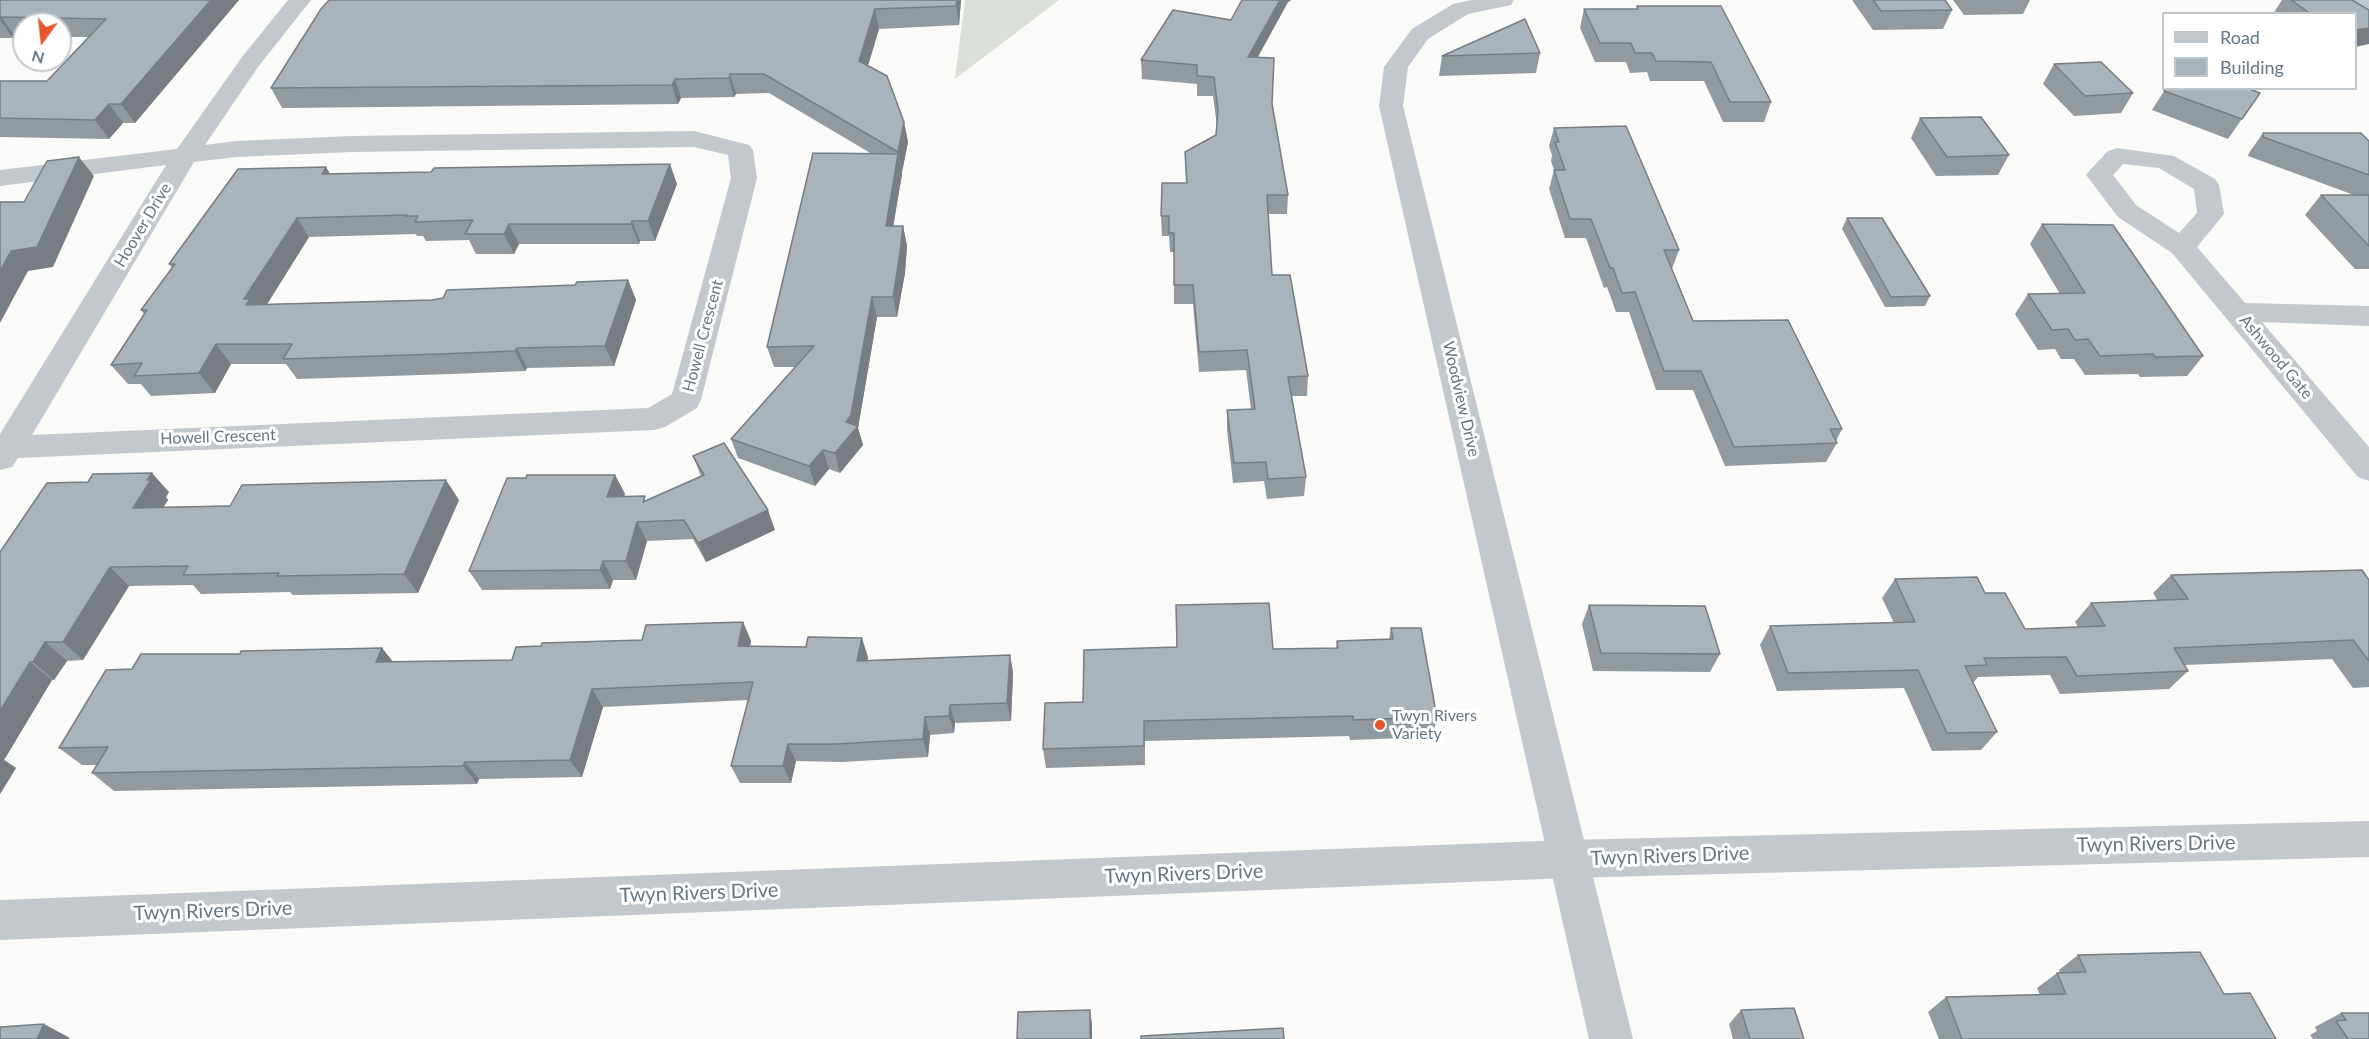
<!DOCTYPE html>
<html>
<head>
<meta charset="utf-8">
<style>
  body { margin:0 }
  #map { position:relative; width:2369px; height:1039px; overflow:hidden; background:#fafaf8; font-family:Lato,sans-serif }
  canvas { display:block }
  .legend { position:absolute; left:2162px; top:12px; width:195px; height:78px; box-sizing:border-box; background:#fff; border:2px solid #c1c8cd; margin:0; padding:8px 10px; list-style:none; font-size:18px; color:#657683 }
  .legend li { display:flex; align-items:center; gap:12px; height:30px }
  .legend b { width:30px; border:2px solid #c1c8cd }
  .north { position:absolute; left:12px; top:12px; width:60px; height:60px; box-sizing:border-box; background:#fff; border:2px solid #c1c8cd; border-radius:50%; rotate:195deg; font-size:16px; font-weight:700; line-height:24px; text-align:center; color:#657683 }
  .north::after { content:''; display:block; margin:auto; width:21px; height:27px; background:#e4572e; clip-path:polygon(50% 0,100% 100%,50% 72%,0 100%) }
</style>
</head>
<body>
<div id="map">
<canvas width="2369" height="1039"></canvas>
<ul class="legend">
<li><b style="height:8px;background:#c3c8cc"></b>Road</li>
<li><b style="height:16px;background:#aab3b9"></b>Building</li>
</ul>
<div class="north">N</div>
</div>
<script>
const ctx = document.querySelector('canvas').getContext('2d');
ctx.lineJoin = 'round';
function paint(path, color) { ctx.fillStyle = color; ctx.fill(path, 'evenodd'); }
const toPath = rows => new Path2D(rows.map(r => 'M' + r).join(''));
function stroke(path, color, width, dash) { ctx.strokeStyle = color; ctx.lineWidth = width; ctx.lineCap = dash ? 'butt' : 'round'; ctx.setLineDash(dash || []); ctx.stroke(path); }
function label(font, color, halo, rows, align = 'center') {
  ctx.font = font + ' Lato,sans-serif'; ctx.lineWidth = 6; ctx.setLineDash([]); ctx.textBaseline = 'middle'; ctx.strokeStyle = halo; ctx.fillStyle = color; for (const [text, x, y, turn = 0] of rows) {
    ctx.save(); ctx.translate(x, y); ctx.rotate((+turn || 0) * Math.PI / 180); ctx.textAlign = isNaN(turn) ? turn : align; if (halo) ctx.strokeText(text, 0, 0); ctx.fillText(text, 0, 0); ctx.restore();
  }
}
paint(toPath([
  [965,0,1059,0,955,79]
]), '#dadfd7');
paint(toPath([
  [288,0,311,0,258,67,205,145,236,141,352,136,694,131,749,145,753,150,757,178,701,400,697,408,665,427,654,430,18,458,12,467,0,470,0,434,166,165,0,186,0,170,177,149,242,57,288,0],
  [694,147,728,155,731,178,672,394,648,408,32,435,194,162,236,157,352,152,694,147],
  [1472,0,1514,0,1511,5,1468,14,1428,39,1408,67,1403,106,1633,1039,1589,1039,1379,106,1384,67,1412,29,1453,4,1472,0],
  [2349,0,2369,0,2369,12,2352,5,2349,0],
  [2117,148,2174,156,2215,179,2219,185,2224,214,2197,247,2245,303,2369,306,2369,326,2262,322,2369,447,2369,481,2358,477,2172,253,2118,217,2090,180,2086,175,2090,170,2108,151,2117,148],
  [2123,164,2159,168,2194,189,2197,213,2179,233,2136,205,2113,175,2123,164]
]), '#c3c8cc');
paint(toPath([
  [2369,821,2369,857,1568,878,0,940,0,900,1568,840,2369,821]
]), '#c3c8cc');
paint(toPath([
  [0,0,239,0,135,123,123,123,109,139,0,137,0,81,47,81,88,37,60,37,60,24,24,24,24,36,15,36,13,38,0,38],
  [329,0,961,0,959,25,879,29,868,66,904,122,908,142,902,172,901,171,902,174,893,226,903,226,907,246,905,273,897,317,877,317,858,428,863,445,840,473,829,469,815,486,738,458,731,439,795,367,774,367,767,347,872,154,769,93,736,94,734,97,681,98,678,104,282,108,271,88],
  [1242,0,1291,0,1288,2,1258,57,1272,104,1288,195,1287,214,1268,214,1272,275,1308,376,1307,396,1292,396,1306,477,1304,496,1267,499,1264,481,1233,483,1227,430,1227,410,1251,409,1246,370,1199,372,1193,304,1174,304,1174,252,1170,252,1169,236,1162,236,1161,216,1186,183,1185,152,1216,135,1217,126,1213,96,1197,96,1197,84,1142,79,1141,60,1231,20],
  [1852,0,1945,0,1952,10,1943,29,1873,30],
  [1953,0,2030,0,2023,14,1964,15],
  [2282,0,2352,0,2355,14,2273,14],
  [1637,6,1771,102,1764,122,1723,122,1704,81,1650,81,1647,72,1630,73,1626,62,1595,62,1580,28,1584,9,1636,9],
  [1540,53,1536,73,1439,76,1442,56],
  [2054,64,2133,93,2121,113,2074,116,2043,84],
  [2166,88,2260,93,2228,139,2152,110],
  [1920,118,2009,155,1998,175,1936,176,1911,138],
  [1554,128,1679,250,1672,269,1693,321,1842,429,1836,441,1837,443,1826,462,1725,466,1693,390,1656,390,1629,312,1616,312,1607,287,1604,288,1586,238,1565,238,1549,189,1554,170,1551,161,1552,155,1549,146],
  [2263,133,2369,141,2369,269,2355,269,2305,215,2321,195,2354,195,2248,156,2249,153],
  [330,174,677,184,655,241,640,241,639,244,519,244,514,254,476,254,469,240,426,241,423,236,417,236,416,234,309,237,267,304,432,300,628,280,636,300,614,366,527,368,525,371,451,374,297,379,286,364,231,364,215,393,151,396,141,384,128,384,111,365,144,314,141,310,172,268,169,264],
  [1847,218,1930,296,1925,306,1885,307,1842,229],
  [2042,224,2203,356,2187,376,2140,377,2138,374,2085,375,2074,359,2061,359,2055,349,2038,350,2015,314,2028,294,2060,294,2030,244],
  [693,456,775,530,706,562,693,539,647,541,636,580,613,580,610,589,482,590,469,571,615,475,625,494,624,497,646,500,701,476],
  [88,482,169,492,166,497,168,500,163,507,459,500,418,593,293,595,290,592,201,594,193,585,129,586,83,660,67,661,54,680,52,680,4,760,16,768,0,794,0,552],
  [2171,575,2369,580,2369,687,2353,688,2332,659,2185,665,2188,671,2169,689,2060,694,2050,675,1978,677,1973,683,1997,732,1981,750,1932,751,1904,688,1777,691,1760,645,1770,626,1894,623,1882,598,1895,579,1985,593,2025,629,2078,627,2075,622,2091,603,2158,601,2153,593],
  [1176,605,1273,649,1336,648,1337,641,1389,639,1391,628,1437,718,1432,738,1405,741,1404,738,1350,740,1349,736,1145,741,1145,765,1046,768,1043,749,1083,702,1177,647],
  [1589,605,1720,654,1710,672,1593,671,1582,624],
  [743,622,751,641,750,646,868,657,867,661,1010,655,1013,673,1011,721,955,723,954,733,930,735,928,757,842,762,796,761,791,783,740,783,731,766,748,700,603,707,582,777,479,779,477,784,114,791,92,773,97,765,82,765,59,748,132,669,240,654,382,648,393,662,512,660,642,640],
  [2078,955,2224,994,2276,1039,1939,1039,1928,1012,1946,997,2040,995,2037,988,2057,973,2060,973,2059,970],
  [1741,1010,1804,1039,1733,1039,1729,1024],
  [2341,1013,2369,1039,2313,1039,2310,1035,2317,1031,2315,1027]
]), '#929a9f');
paint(toPath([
  [211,0,239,0,135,123,121,104],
  [957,0,961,0,959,25,956,6],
  [1280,0,1291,0,1288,2,1247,76,1248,57],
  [875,9,879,29,863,81,859,61],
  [1,17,15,36,13,38,0,20],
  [2369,28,2369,44,2355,47,2355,30],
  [730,74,736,94,734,97,729,78],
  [675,79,681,98,678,104,672,85],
  [109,104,123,123,109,139,95,120],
  [904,122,908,142,902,172,898,152],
  [898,154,902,174,890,246,886,226],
  [79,157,94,176,53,267,28,271,0,323,0,271,11,251],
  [670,164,677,184,655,241,648,221],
  [326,167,338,187,322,174],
  [297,218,309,237,261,314,246,305,244,299],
  [632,221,640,241,639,244,631,224],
  [509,224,519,244,514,254,504,234],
  [903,226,907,246,905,273,897,317,893,297],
  [628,280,636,300,614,366,605,346],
  [872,297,877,317,858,428,863,445,840,473,835,453,846,422],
  [216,344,231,364,215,393,199,373],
  [517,348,527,368,525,371,515,351],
  [823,450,829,469,815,486,809,466],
  [152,473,169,492,166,497,168,500,151,527,133,508,147,480],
  [615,475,625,494,617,517,607,497],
  [446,480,459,500,418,593,404,574],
  [768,510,775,530,706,562,698,543],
  [637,522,647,541,636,580,626,561],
  [603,561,613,580,610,589,600,570],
  [110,567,129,586,83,660,63,642],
  [743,622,751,641,747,664,738,646],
  [862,638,868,657,863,680,857,661],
  [45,642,67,661,54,680,33,662],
  [382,648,397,667,376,662],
  [1010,655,1013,673,1011,721,1007,703],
  [30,662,52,680,4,760,16,768,0,794,0,711],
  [592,689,603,707,582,777,570,760],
  [950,705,955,723,954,733,949,716],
  [925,717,930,735,928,757,923,739],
  [788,744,796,761,791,783,783,766],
  [465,762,479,779,477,784,463,766],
  [1090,1010,1092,1024,1092,1039,1090,1039],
  [44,1024,70,1038,69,1039,37,1039]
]), '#777d82');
const building = toPath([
  [0,0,211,0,121,104,109,104,95,120,0,118,0,81,47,81,106,19,1,17,0,18,0,0],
  [329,0,957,0,956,6,875,9,859,61,887,76,904,122,898,152,764,74,730,74,729,78,675,79,672,85,271,88,321,9,329,0],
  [1242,0,1280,0,1248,57,1274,58,1272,104,1288,195,1267,195,1272,275,1290,275,1308,376,1288,377,1306,477,1268,479,1266,462,1234,463,1227,410,1255,409,1247,350,1199,352,1193,285,1174,285,1174,233,1169,233,1169,216,1161,216,1162,183,1187,183,1185,152,1216,135,1218,110,1214,77,1197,76,1197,65,1141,60,1173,10,1231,20,1242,0],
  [1873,0,1945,0,1952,10,1881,11,1873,0],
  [2291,0,2352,0,2369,10,2369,28,2355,30,2355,14,2311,14,2291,0],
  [1637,6,1721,6,1771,102,1730,102,1711,62,1656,61,1652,53,1635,53,1631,43,1600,43,1584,9,1638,9,1637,6],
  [1525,19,1540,53,1442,56,1525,19],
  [2101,62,2133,93,2085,96,2054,64,2101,62],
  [2166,88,2247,88,2260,93,2242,119,2164,91,2166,88],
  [1981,117,2009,155,1947,157,1920,118,1981,117],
  [1626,126,1679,250,1664,250,1693,321,1788,320,1842,429,1830,429,1837,443,1734,447,1701,371,1664,371,1635,292,1622,293,1613,268,1610,268,1591,219,1570,219,1554,170,1565,170,1555,142,1559,142,1554,128,1626,126],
  [2263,133,2361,133,2369,141,2369,175,2263,137,2263,133],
  [813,153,898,154,886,226,903,226,900,253,893,297,872,297,851,415,846,422,858,426,835,453,823,450,809,466,731,439,814,346,767,347,813,153],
  [79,157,37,247,11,251,0,271,0,202,24,202,47,161,79,157],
  [670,164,648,221,632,221,631,224,509,224,504,234,465,234,473,220,415,222,418,216,406,216,407,215,297,218,244,299,250,299,246,305,432,300,443,298,447,290,575,285,577,282,628,280,605,346,517,348,515,351,440,354,283,359,292,344,216,344,199,373,134,376,142,363,111,365,147,310,141,310,175,264,169,264,238,169,326,167,322,174,431,172,434,168,670,164],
  [2321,195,2369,195,2369,246,2321,195],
  [1847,218,1882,218,1930,296,1891,297,1847,218],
  [2042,224,2113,225,2203,356,2155,357,2153,354,2100,356,2088,339,2075,340,2068,329,2052,330,2028,294,2085,293,2042,224],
  [724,443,768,510,698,543,684,520,637,522,626,561,603,561,600,570,469,571,507,478,526,478,527,475,615,475,607,497,645,496,643,502,704,475,693,456,724,443],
  [152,473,147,480,151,480,133,508,230,506,242,485,446,480,404,574,277,576,279,573,183,575,188,566,110,567,63,642,45,642,33,662,30,662,0,711,0,552,47,483,88,482,93,474,152,473],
  [2362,570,2369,580,2369,661,2353,640,2174,648,2188,671,2077,676,2066,657,1984,658,1987,665,1965,666,1997,732,1947,733,1918,670,1788,673,1770,626,1915,622,1895,579,1977,577,1985,593,2005,593,2025,629,2105,626,2091,603,2188,599,2171,575,2362,570],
  [1269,603,1273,649,1338,648,1337,641,1393,639,1391,628,1421,628,1437,718,1410,721,1409,718,1353,720,1353,716,1144,721,1144,746,1043,749,1045,703,1083,702,1084,650,1177,647,1176,605,1269,603],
  [1589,605,1705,606,1720,654,1601,653,1589,605],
  [743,622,738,646,806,647,808,637,862,638,857,661,1010,655,1007,703,950,705,949,716,925,717,923,739,836,744,788,744,783,766,731,766,753,682,592,689,570,760,465,762,463,766,92,773,108,747,59,748,106,670,132,669,141,654,240,654,241,651,382,648,376,662,512,660,516,647,541,646,542,643,642,640,646,625,743,622],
  [2200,952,2224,994,2250,993,2276,1039,1962,1039,1946,997,2066,994,2057,973,2086,972,2078,955,2200,952],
  [1794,1008,1804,1039,1750,1039,1741,1010,1794,1008],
  [1090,1010,1090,1039,1017,1039,1018,1012,1090,1010],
  [2341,1013,2369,1013,2369,1039,2348,1039,2336,1021,2346,1020,2341,1013],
  [44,1024,37,1039,0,1039,0,1027,44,1024],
  [1283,1028,1284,1039,1141,1039,1141,1036,1283,1028]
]);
paint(building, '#aab3b9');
stroke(building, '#777d82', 1.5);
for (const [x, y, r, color] of [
  [1380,725,6,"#e4572e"]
]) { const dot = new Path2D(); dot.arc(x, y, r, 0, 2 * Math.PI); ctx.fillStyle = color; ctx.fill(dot); stroke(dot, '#fff', 2); }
label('16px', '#657683', '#fff', [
  ["Hoover Drive",143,225,-59],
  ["Howell Crescent",703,336,-75],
  ["Ashwood Gate",2276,357,50],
  ["Woodview Drive",1461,399,77],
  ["Howell Crescent",218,437,-2]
]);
label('16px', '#657683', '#fff', [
  ["Twyn Rivers",1392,716],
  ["Variety",1392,734]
], 'left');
label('20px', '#657683', '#fff', [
  ["Twyn Rivers Drive",2156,844,-1],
  ["Twyn Rivers Drive",1670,856,-2],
  ["Twyn Rivers Drive",1184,874,-2],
  ["Twyn Rivers Drive",699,893,-2],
  ["Twyn Rivers Drive",213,911,-2]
]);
</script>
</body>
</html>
